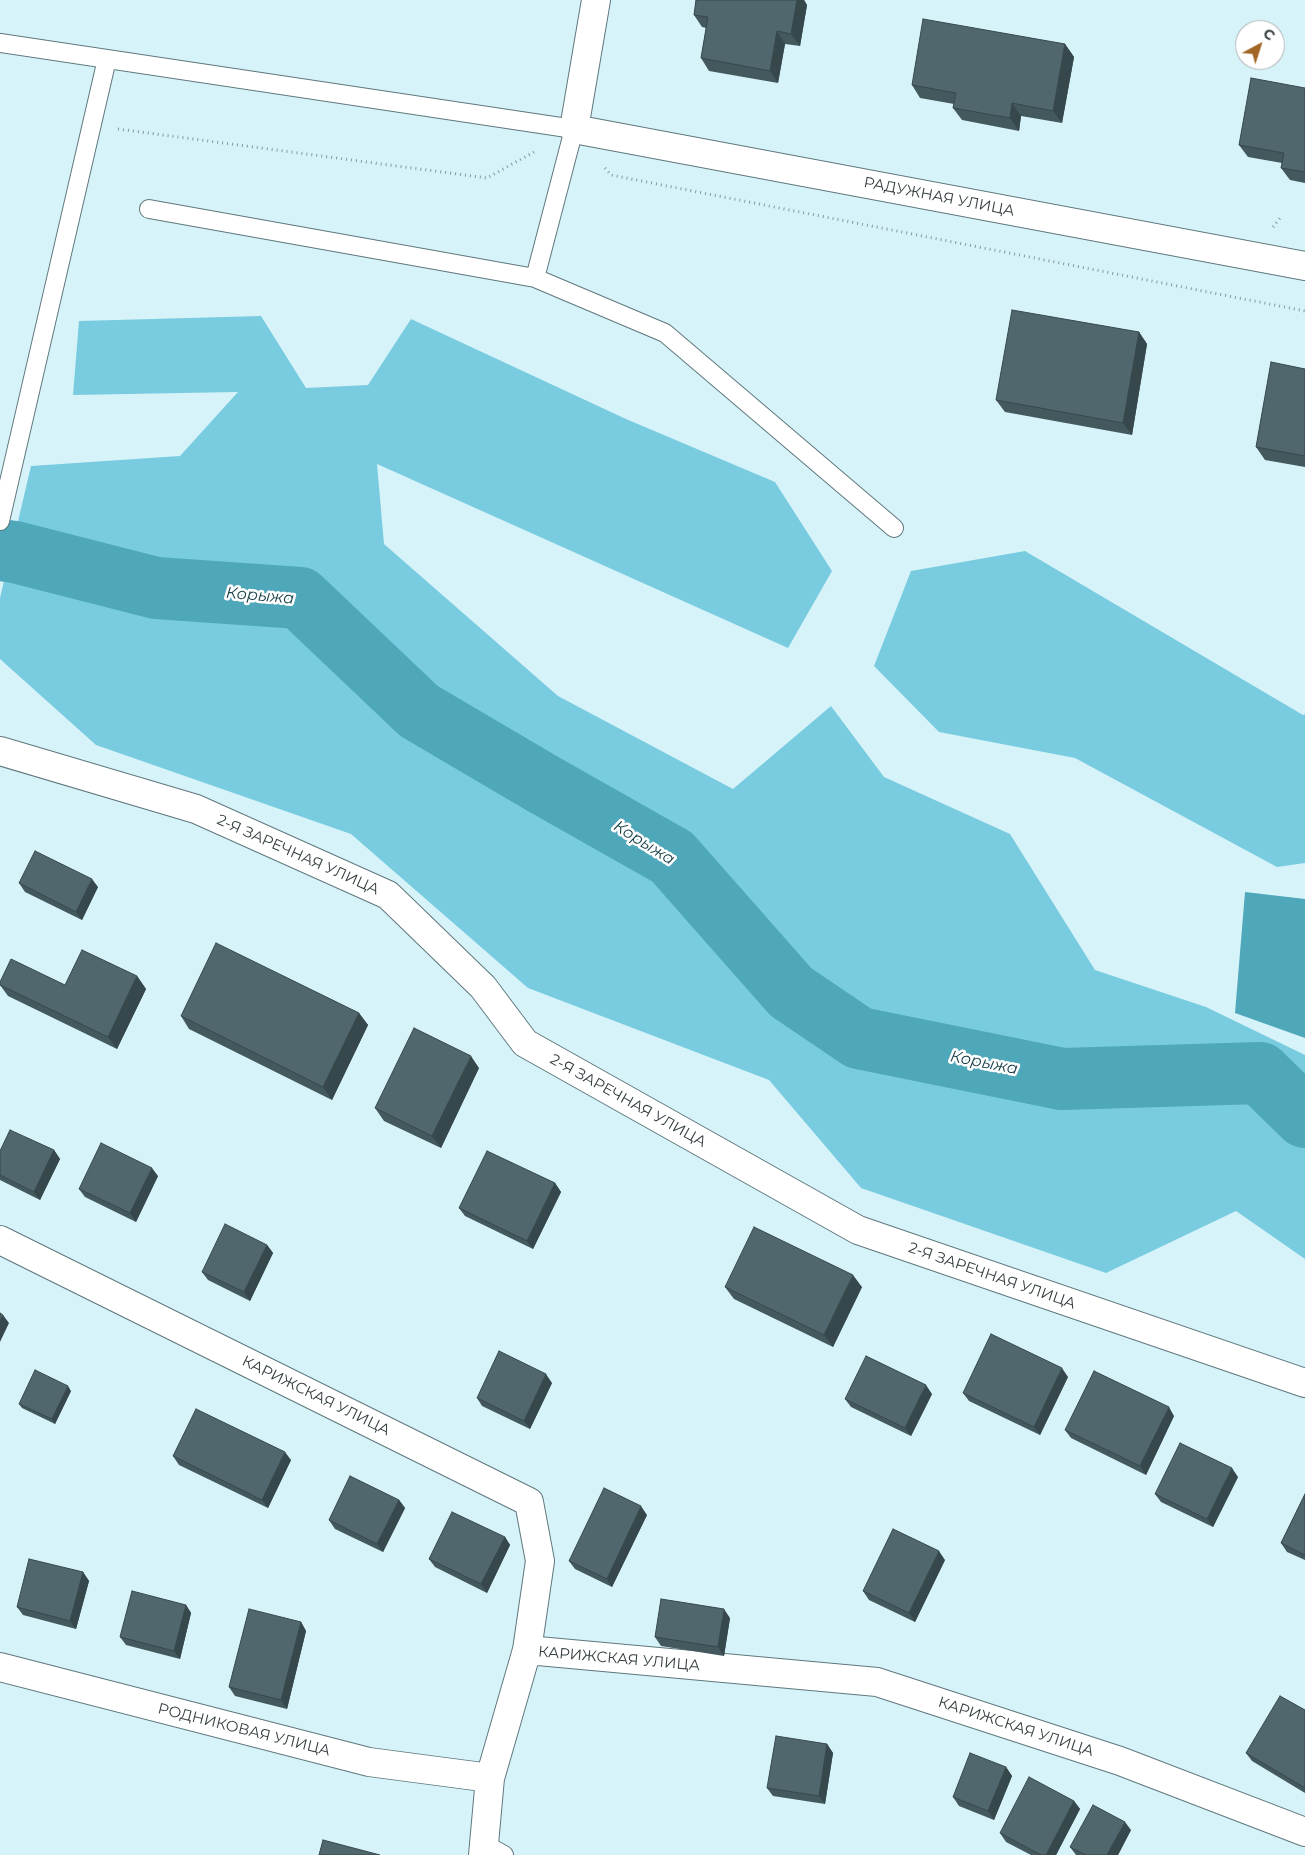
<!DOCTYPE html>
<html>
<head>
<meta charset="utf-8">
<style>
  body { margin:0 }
  #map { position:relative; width:1305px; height:1855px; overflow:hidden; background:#d7f3fa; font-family:Montserrat,sans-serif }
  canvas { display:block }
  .north { position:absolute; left:1235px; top:20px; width:50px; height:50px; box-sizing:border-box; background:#fff; border:1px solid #aeb2b3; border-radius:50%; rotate:40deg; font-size:14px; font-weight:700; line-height:20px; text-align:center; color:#343f41 }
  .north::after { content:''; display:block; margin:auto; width:18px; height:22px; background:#a26727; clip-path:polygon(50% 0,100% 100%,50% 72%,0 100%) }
</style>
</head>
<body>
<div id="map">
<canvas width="1305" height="1855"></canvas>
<div class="north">С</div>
</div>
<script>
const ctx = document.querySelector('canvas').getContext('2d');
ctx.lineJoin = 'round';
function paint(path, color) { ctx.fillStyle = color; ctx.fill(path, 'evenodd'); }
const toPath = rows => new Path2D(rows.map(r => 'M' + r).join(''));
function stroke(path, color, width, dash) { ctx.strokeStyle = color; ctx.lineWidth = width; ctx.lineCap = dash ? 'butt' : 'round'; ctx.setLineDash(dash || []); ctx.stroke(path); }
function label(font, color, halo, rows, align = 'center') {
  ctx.font = font + ' Montserrat,sans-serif'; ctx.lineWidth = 5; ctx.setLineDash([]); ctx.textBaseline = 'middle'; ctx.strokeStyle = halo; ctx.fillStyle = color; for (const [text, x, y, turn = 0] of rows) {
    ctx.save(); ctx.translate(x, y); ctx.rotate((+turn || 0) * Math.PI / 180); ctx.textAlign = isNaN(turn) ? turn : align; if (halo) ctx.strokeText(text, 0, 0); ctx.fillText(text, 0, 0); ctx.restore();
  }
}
paint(toPath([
  [261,316,306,388,368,385,411,319,626,419,775,482,832,571,788,648,377,464,384,544,558,696,733,789,831,706,884,777,1010,834,1095,970,1206,1007,1305,1055,1305,1259,1236,1211,1106,1273,861,1188,769,1080,528,988,351,834,96,745,0,659,0,598,31,466,180,456,238,392,73,395,79,321],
  [1025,551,1303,715,1305,714,1305,863,1277,867,1075,758,939,732,874,666,911,571]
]), '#79ccdf');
paint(toPath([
  [1245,892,1305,899,1305,1038,1235,1013]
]), '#4fa7ba');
stroke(toPath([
  [0,550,15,552,156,588,300,598,419,711,543,784,672,857,791,992,859,1038,1062,1079,1260,1073,1305,1117]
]), '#4fa7ba', 62);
const service = toPath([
  [0,43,574,129,535,278],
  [149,209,535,278,665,333,894,528],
  [0,521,107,59],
  [484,1844,504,1855]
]);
const minor = toPath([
  [596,0,574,129,1305,266],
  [0,751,196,809,388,895,483,987,525,1043,858,1230,1305,1383],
  [0,1240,529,1502,540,1561,527,1650,877,1682,1120,1761,1305,1832],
  [0,1667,369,1762,490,1778],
  [483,1855,490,1778,527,1650]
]);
stroke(service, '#5f787d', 20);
stroke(minor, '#5f787d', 30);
stroke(toPath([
  [118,129,487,178,534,152],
  [605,168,611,175,1305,311],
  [1273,227,1280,218]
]), '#86999e', 3, [1, 4]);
stroke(service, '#fff', 18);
stroke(minor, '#fff', 28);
paint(toPath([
  [696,0,804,0,807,5,800,46,785,44,778,83,709,71,701,58,706,28,702,27,694,15],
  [1065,44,1074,57,1062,123,1021,116,1019,131,962,120,953,108,954,104,920,98,912,85],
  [1305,88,1305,183,1290,180,1281,168,1282,163,1248,157,1239,145],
  [1139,332,1147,344,1132,435,1005,412,996,400],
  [1305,369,1305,467,1265,460,1256,447],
  [19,883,98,887,82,920,25,892],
  [137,976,146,989,117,1049,8,996,0,985,0,982,65,985],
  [359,1013,368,1025,332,1100,189,1029,181,1016],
  [479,1068,441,1148,384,1121,375,1108],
  [54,1150,60,1159,40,1200,0,1180,0,1151],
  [158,1176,136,1222,85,1197,79,1189],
  [555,1183,561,1192,533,1249,465,1216,459,1208],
  [267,1245,273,1253,250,1301,208,1280,202,1272],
  [725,1287,862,1287,833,1347,734,1299],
  [1068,1377,1040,1435,969,1401,963,1393],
  [552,1383,530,1429,482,1406,477,1398],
  [71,1391,55,1424,22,1408,19,1404],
  [932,1394,911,1436,851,1407,845,1399],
  [1174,1416,1146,1475,1071,1438,1065,1430],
  [173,1456,291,1460,268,1508,179,1465],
  [1238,1477,1213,1527,1161,1502,1155,1494],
  [1305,1494,1305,1560,1287,1552,1281,1543],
  [399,1500,405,1508,383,1552,335,1529,329,1520],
  [647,1515,612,1587,575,1569,569,1561],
  [505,1537,510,1545,487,1593,435,1567,429,1559],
  [945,1560,915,1622,869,1600,863,1591],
  [83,1572,89,1581,76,1629,23,1615,17,1607],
  [186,1605,191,1613,180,1659,126,1645,120,1637],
  [730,1618,724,1656,661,1646,655,1637],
  [301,1622,306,1631,287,1709,235,1696,229,1687],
  [1305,1710,1305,1793,1252,1761,1246,1753],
  [827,1744,833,1753,825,1804,773,1796,767,1788],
  [1006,1767,1012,1776,994,1820,959,1806,953,1797],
  [1074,1801,1080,1809,1056,1855,1031,1855,1006,1842,1000,1833],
  [1131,1830,1118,1855,1076,1855,1070,1847]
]), '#44595e');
paint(toPath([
  [797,0,804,0,807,5,800,46,791,34],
  [777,31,785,44,778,83,770,71],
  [1065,44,1074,57,1062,123,1053,111],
  [1012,103,1021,116,1019,131,1010,118],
  [1139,332,1147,344,1132,435,1123,423],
  [92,879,98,887,82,920,76,912],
  [137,976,146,989,117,1049,108,1037],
  [359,1013,368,1025,332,1100,323,1087],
  [471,1056,479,1068,441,1148,432,1136],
  [54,1150,60,1159,40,1200,34,1192],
  [152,1168,158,1176,136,1222,130,1213],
  [555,1183,561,1192,533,1249,527,1241],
  [267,1245,273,1253,250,1301,244,1292],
  [853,1275,862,1287,833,1347,824,1335],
  [3,1315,9,1323,0,1342,0,1321],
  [1062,1368,1068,1377,1040,1435,1034,1427],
  [546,1374,552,1383,530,1429,524,1421],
  [926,1385,932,1394,911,1436,905,1428],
  [68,1386,71,1391,55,1424,52,1419],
  [1169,1407,1174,1416,1146,1475,1140,1466],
  [285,1452,291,1460,268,1508,262,1500],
  [1232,1468,1238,1477,1213,1527,1207,1519],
  [399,1500,405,1508,383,1552,377,1544],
  [641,1506,647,1515,612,1587,607,1579],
  [505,1537,510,1545,487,1593,481,1584],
  [939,1551,945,1560,915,1622,909,1613],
  [83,1572,89,1581,76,1629,70,1621],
  [186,1605,191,1613,180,1659,174,1651],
  [724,1609,730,1618,724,1656,718,1647],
  [301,1622,306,1631,287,1709,281,1700],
  [827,1744,833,1753,825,1804,819,1796],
  [1006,1767,1012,1776,994,1820,988,1811],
  [1074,1801,1080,1809,1056,1855,1046,1855],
  [1125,1822,1131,1830,1118,1855,1107,1855]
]), '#37484c');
const building = toPath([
  [696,0,797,0,791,34,777,31,770,71,701,58,708,17,694,15,696,0],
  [923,19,1065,44,1053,111,1012,103,1010,118,953,108,956,93,912,85,923,19],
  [1251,78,1305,88,1305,172,1281,168,1284,153,1239,145,1251,78],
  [1012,310,1139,332,1123,423,996,400,1012,310],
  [1271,362,1305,369,1305,456,1256,447,1271,362],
  [35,851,92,879,76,912,19,883,35,851],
  [216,943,359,1013,323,1087,181,1016,216,943],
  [82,950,137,976,108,1037,0,985,0,982,11,959,65,985,82,950],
  [414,1028,471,1056,432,1136,375,1108,414,1028],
  [10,1130,54,1150,34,1192,0,1175,0,1151,10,1130],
  [101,1143,152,1168,130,1213,79,1189,101,1143],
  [487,1151,555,1183,527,1241,459,1208,487,1151],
  [225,1224,267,1245,244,1292,202,1272,225,1224],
  [754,1227,853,1275,824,1335,725,1287,754,1227],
  [0,1313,3,1315,0,1321,0,1313],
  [991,1334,1062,1368,1034,1427,963,1393,991,1334],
  [499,1351,546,1374,524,1421,477,1398,499,1351],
  [866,1356,926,1385,905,1428,845,1399,866,1356],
  [35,1370,68,1386,52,1419,19,1404,35,1370],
  [1094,1371,1169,1407,1140,1466,1065,1430,1094,1371],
  [196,1409,285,1452,262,1500,173,1456,196,1409],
  [1180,1443,1232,1468,1207,1519,1155,1494,1180,1443],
  [350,1476,399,1500,377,1544,329,1520,350,1476],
  [604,1488,641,1506,607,1579,569,1561,604,1488],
  [1305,1494,1305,1555,1281,1543,1305,1494],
  [452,1512,505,1537,481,1584,429,1559,452,1512],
  [893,1529,939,1551,909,1613,863,1591,893,1529],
  [29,1559,83,1572,70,1621,17,1607,29,1559],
  [132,1591,186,1605,174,1651,120,1637,132,1591],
  [661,1599,724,1609,718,1647,655,1637,661,1599],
  [249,1609,301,1622,281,1700,229,1687,249,1609],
  [1280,1696,1305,1710,1305,1788,1246,1753,1280,1696],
  [776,1736,827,1744,819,1796,767,1788,776,1736],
  [970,1753,1006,1767,988,1811,953,1797,970,1753],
  [1029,1777,1074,1801,1046,1855,1041,1855,1000,1833,1029,1777],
  [1093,1805,1125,1822,1107,1855,1086,1855,1070,1847,1093,1805],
  [323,1840,380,1855,319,1855,323,1840]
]);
paint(building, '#4f676d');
stroke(building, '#37484c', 1);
label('15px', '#343f41', '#fff', [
  ["РАДУЖНАЯ УЛИЦА",939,197,11],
  ["2-Я ЗАРЕЧНАЯ УЛИЦА",298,855,24],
  ["2-Я ЗАРЕЧНАЯ УЛИЦА",628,1101,29],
  ["2-Я ЗАРЕЧНАЯ УЛИЦА",992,1276,19],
  ["КАРИЖСКАЯ УЛИЦА",316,1396,26],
  ["КАРИЖСКАЯ УЛИЦА",619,1659,5],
  ["КАРИЖСКАЯ УЛИЦА",1016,1727,18],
  ["РОДНИКОВАЯ УЛИЦА",244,1730,14]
]);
label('italic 16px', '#153e46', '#fff', [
  ["Корыжа",260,596,5],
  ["Корыжа",644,843,32],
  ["Корыжа",984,1063,11]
]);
</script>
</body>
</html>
